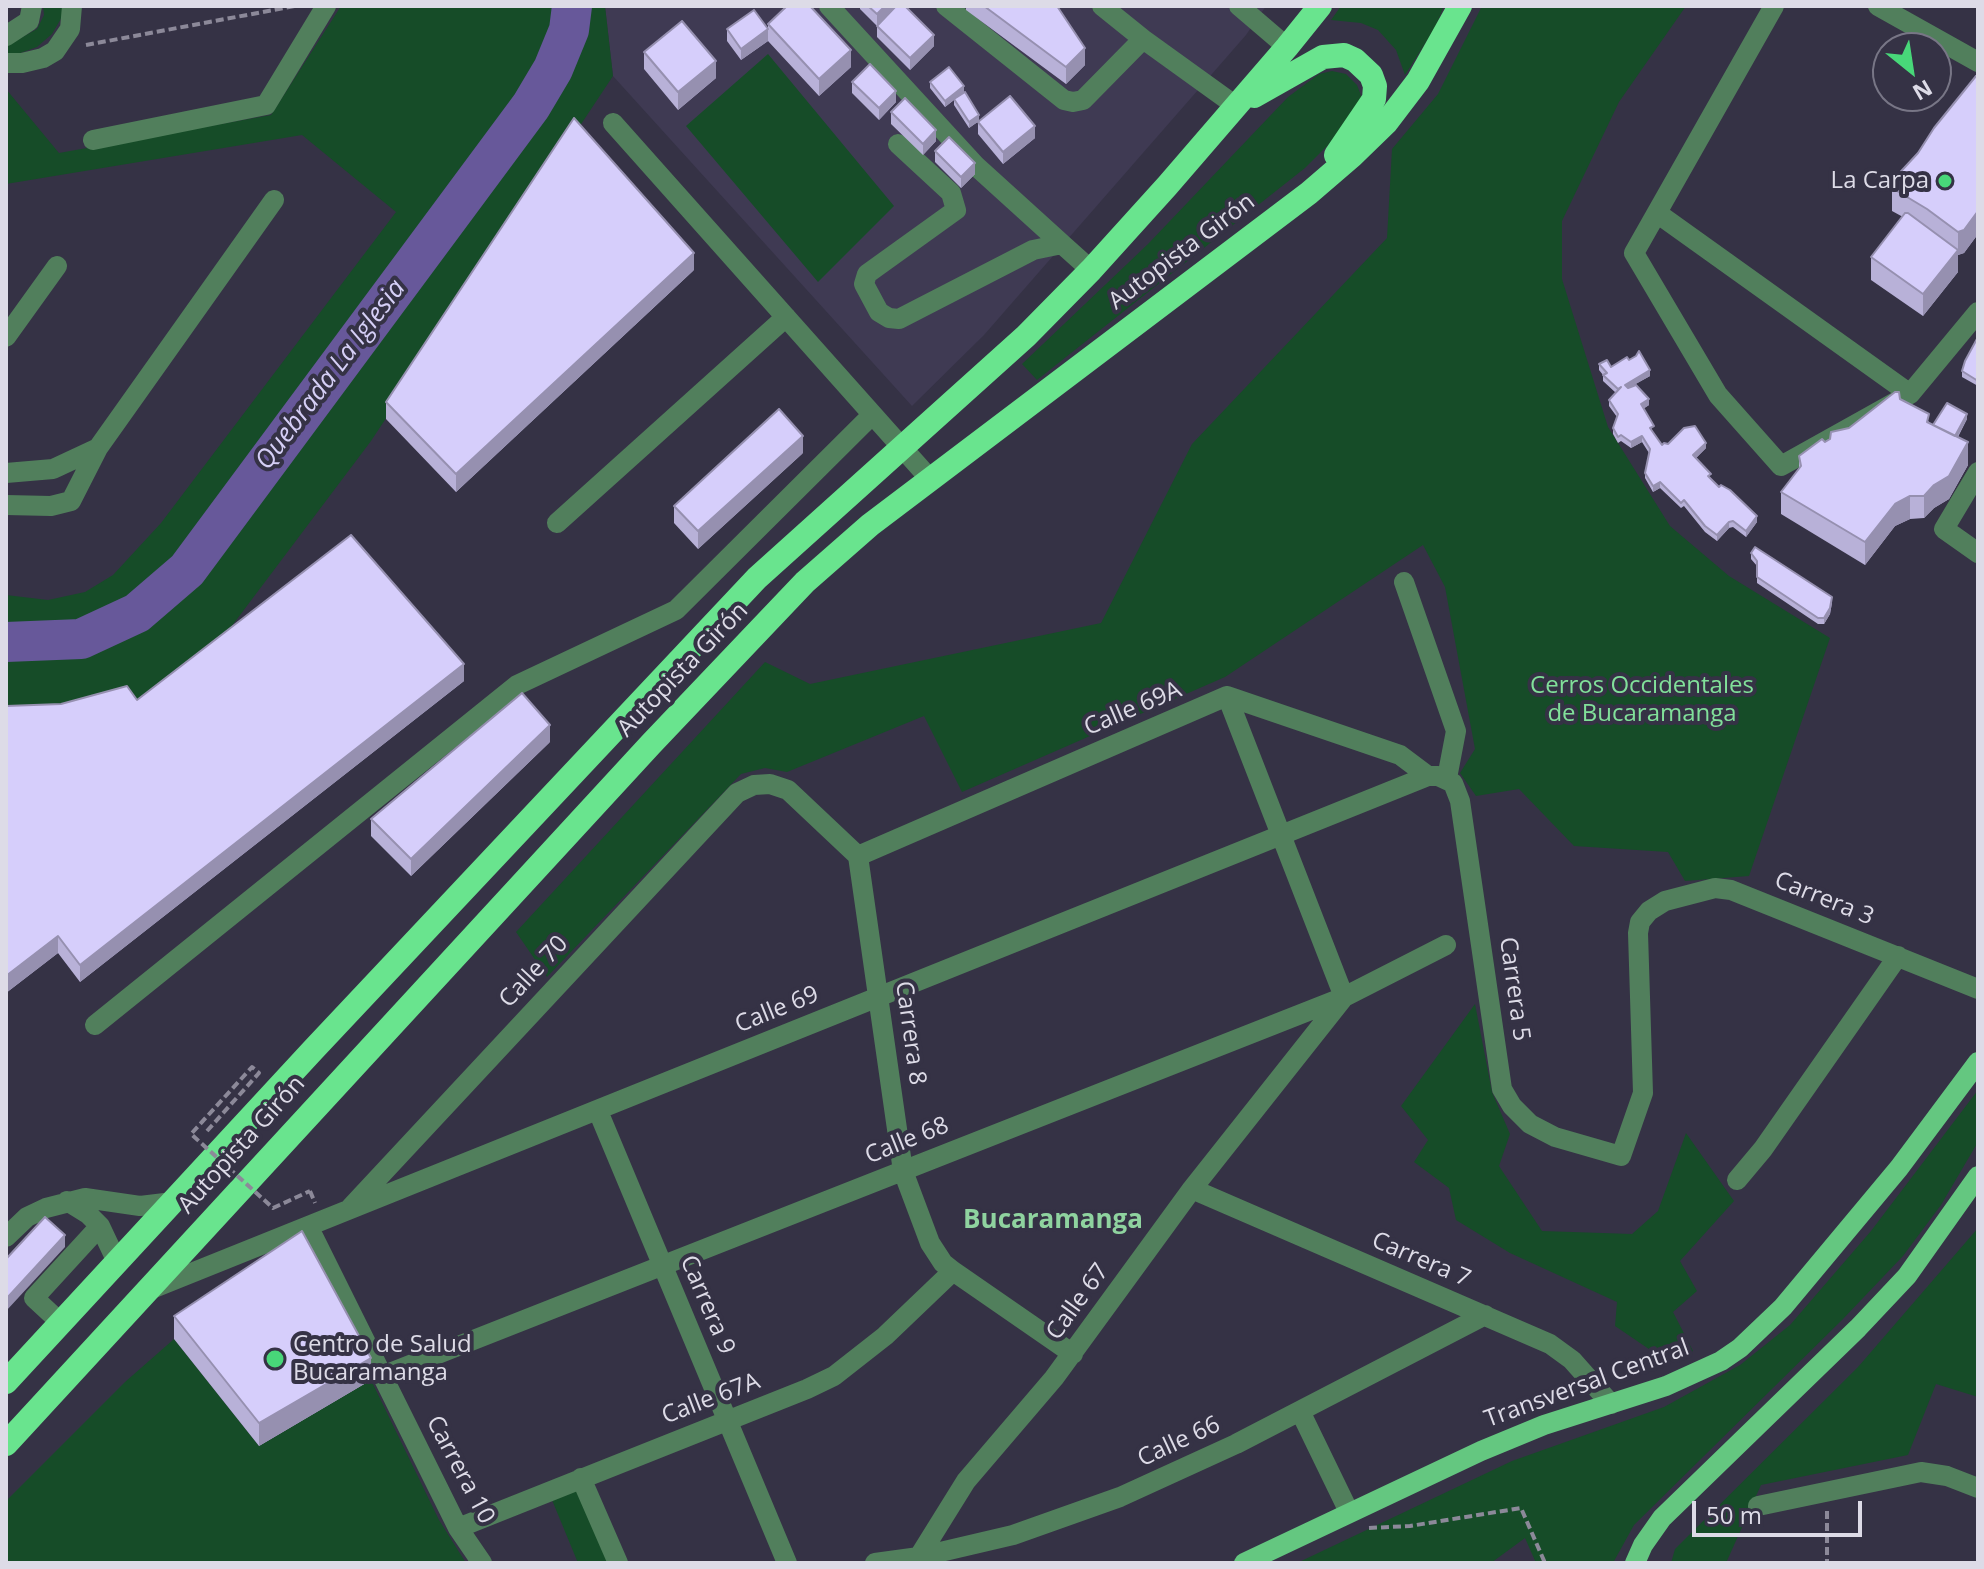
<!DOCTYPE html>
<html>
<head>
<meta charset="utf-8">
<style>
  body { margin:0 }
  #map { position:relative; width:1984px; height:1569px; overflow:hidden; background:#353245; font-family:"Open Sans",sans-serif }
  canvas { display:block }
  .frame { position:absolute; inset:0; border:8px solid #dddbe7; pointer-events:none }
  .north { position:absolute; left:1872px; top:32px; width:80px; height:80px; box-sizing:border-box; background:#353245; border:2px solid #787686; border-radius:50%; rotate:150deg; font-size:22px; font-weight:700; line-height:32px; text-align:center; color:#dddbe7 }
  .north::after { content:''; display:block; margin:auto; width:28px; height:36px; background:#48d779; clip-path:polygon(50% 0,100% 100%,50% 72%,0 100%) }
  .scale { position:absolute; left:1692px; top:1501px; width:170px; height:36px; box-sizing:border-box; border:4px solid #dddbe7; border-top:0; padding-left:10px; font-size:24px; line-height:28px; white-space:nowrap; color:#dddbe7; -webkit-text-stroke:6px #353245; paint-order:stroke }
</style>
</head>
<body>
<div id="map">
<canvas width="1984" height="1569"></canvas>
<div class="frame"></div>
<div class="north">N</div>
<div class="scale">50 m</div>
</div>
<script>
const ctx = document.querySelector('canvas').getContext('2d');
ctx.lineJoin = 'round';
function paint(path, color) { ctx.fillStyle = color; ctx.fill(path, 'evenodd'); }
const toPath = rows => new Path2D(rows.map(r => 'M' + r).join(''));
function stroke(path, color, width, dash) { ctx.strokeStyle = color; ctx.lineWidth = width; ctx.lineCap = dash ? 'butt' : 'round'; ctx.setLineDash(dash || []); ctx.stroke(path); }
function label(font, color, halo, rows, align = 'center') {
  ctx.font = font + ' "Open Sans",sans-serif'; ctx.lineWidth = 8; ctx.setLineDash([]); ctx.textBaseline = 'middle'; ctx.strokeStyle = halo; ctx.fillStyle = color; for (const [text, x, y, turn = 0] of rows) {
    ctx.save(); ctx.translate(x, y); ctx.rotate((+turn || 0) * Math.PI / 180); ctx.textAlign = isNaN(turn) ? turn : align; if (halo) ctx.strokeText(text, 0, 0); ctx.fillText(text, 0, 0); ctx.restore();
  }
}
paint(toPath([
  [605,6,1266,6,1246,35,984,335,912,406,613,76]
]), '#3f3a53');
paint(toPath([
  [43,6,62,6,62,17,52,34,37,47,15,55,6,54,6,46,37,29,44,15],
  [341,6,605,6,613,76,371,441,210,655,137,701,6,723,6,595,48,600,85,592,113,575,161,523,396,212,302,135,6,184,6,89,59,153,271,115],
  [1341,6,1444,6,1435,28,1405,75,1396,50,1378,30,1361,23,1331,20],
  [1482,6,1686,6,1619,102,1562,221,1562,279,1608,427,1670,526,1729,576,1830,638,1749,876,1685,881,1668,852,1574,846,1519,789,1476,796,1460,773,1475,749,1445,587,1423,545,1225,677,962,792,924,716,787,772,765,768,741,774,547,977,516,932,765,662,810,684,1101,623,1192,444,1387,238,1392,149,1438,94],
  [768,54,894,206,818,282,686,126],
  [1332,71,1346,74,1357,85,1362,98,1338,135,1305,168,1037,380,1022,364,1148,244,1288,97,1319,74],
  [1475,1004,1492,1092,1510,1134,1499,1166,1542,1231,1632,1234,1658,1211,1686,1133,1734,1201,1680,1261,1697,1291,1673,1312,1693,1351,1668,1362,1615,1326,1617,1302,1510,1253,1456,1220,1449,1188,1414,1162,1428,1140,1401,1106],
  [1978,1090,1978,1142,1941,1205,1903,1256,1843,1319,1634,1525,1613,1563,1536,1563,1525,1538,1491,1563,1297,1563,1512,1461,1664,1407,1740,1365,1790,1325,1871,1231],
  [1978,1228,1978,1397,1936,1384,1908,1455,1761,1485,1726,1563,1671,1563,1675,1549,1858,1367],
  [174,1339,259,1446,371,1380,439,1520,466,1563,6,1563,6,1501,125,1382],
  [577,1490,608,1563,578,1563,552,1500]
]), '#164c28');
stroke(toPath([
  [6,642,81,639,137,613,187,570,531,106,553,69,569,30,572,6]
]), '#67589a', 40);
stroke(toPath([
  [86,45,295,6],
  [310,1191,315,1203],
  [1827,1511,1827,1563],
  [1369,1528,1410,1526,1521,1508,1545,1563]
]), '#8c8999', 4, [8, 4]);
stroke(toPath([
  [829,6,976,166,1062,244],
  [946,6,1064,100,1073,102,1083,100,1143,39],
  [1102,6,1143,39,1236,106],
  [1239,6,1287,47],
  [1774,6,1634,253,1718,395,1781,466,1910,394,1978,312],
  [1878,6,1978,62],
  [6,36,29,21,32,6],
  [6,63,22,63,43,58,55,51,70,29,72,6],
  [613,123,930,479],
  [93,140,266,105,326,6],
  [898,144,951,193,956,210,867,274,864,284,879,312,889,318,899,319,1033,250,1062,244,1091,270],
  [1657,213,1910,394],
  [6,337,57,266],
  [1978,472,1944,529,1978,553],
  [6,473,53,469,98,448],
  [6,505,51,506,71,501,98,448,274,200],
  [557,523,786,317],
  [1404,582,1456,731,1447,778],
  [858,856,1227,696,1400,755,1428,776],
  [95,1025,517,685,676,610,872,415],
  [598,1111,787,1563],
  [1737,1180,1763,1149,1898,956],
  [1192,1189,1550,1344,1572,1360,1611,1404],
  [67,1201,88,1214,100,1226,117,1262],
  [351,1207,737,793,754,785,770,784,788,790,858,856,903,1171,930,1243,943,1263,953,1271,1073,1354],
  [309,1228,458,1528,482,1563],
  [6,1237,27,1217,46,1208,85,1198,140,1206,173,1202],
  [149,1290,1428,776,1438,776,1453,783,1460,801,1502,1089,1512,1106,1530,1124,1555,1137,1621,1156,1643,1093,1638,933,1640,922,1649,911,1665,901,1715,888,1731,890,1978,989],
  [61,1323,34,1298,100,1226],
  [382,1376,1344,997,1446,945],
  [1300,1411,1349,1512],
  [581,1478,618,1563],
  [1758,1506,1921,1472,1947,1476,1978,1488],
  [458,1528,807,1389,834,1376,885,1336,953,1271],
  [875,1563,919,1557,1013,1535,1120,1497,1236,1444,1485,1315],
  [915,1563,966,1481,1054,1378,1192,1189,1344,997,1227,696]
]), '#517f5c', 20);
stroke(toPath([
  [1244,1563,1481,1451,1544,1425,1666,1386,1721,1361,1740,1348,1783,1307,1899,1168,1978,1062],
  [1635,1563,1643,1545,1662,1518,1858,1328,1907,1276,1978,1176]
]), '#64c780', 20);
stroke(toPath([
  [1254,96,1323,57,1344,55,1355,60,1371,75,1375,86,1374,99,1336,155],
  [6,1382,313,1050,757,578,1026,336,1091,270,1167,186,1287,47,1320,6],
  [6,1444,651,744,805,582,870,525,1309,193,1352,156,1386,123,1418,81,1460,6]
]), '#69e48e', 24);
stroke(toPath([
  [207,1131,259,1073,252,1067,191,1134,273,1208,310,1191]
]), '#8c8999', 4, [8, 4]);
paint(toPath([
  [860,6,905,6,934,46,910,70,877,37,877,26,860,9],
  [966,6,1057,6,1085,65,1066,84,966,10],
  [768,24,851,67,819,96,768,41,741,60,727,41,727,29,768,29],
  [644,52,716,78,678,110,644,69],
  [1978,76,1978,234,1964,253,1958,255,1958,272,1923,316,1871,280,1871,257,1903,217,1892,211,1892,181,1918,153],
  [852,82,896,102,879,120,852,93],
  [930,82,964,92,957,97,979,121,1035,138,1003,164,978,134,978,122,979,121,969,128,954,105,954,100,945,107,930,88],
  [891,112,936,141,923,155,891,124],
  [935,151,975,174,961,188,935,162],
  [694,270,456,492,386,419,386,402],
  [1978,337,1978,386,1962,377,1962,371],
  [1599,364,1650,376,1630,387,1649,405,1643,409,1653,432,1662,445,1668,444,1706,448,1696,458,1711,479,1757,522,1746,537,1733,527,1729,528,1717,541,1705,532,1684,506,1681,508,1660,488,1653,492,1645,478,1645,473,1649,453,1642,442,1631,448,1621,441,1618,443,1613,434,1613,428,1617,417,1609,406,1609,400,1616,393,1603,381,1603,375,1599,370],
  [1900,399,1933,425,1967,419,1958,437,1968,465,1949,499,1934,508,1924,518,1910,519,1895,526,1865,565,1781,514,1781,492,1799,469,1799,456],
  [803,453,698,549,674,523,674,506],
  [1751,553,1832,603,1830,614,1824,624,1818,624,1757,583,1757,566,1751,559],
  [464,681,80,982,58,953,6,993,6,706,61,704],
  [550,742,411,876,371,836,371,819],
  [174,1316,371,1380,259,1446,174,1339]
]), '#b8b1d8');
paint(toPath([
  [885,6,896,6,877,26,877,14],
  [768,29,768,41,741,60,741,49],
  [934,35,934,46,910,70,910,58],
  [1085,48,1085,65,1066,84,1066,67],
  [851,50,851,67,819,96,819,79],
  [716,61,716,78,678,110,678,92],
  [964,86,964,92,945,107,945,101],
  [896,91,896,102,879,120,879,108],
  [979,115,979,121,969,128,969,122],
  [1035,126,1035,138,1003,164,1003,152],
  [936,130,936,141,923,155,923,144],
  [975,163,975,174,961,188,961,177],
  [1978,211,1978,234,1964,253,1958,255,1958,272,1923,316,1923,294,1958,250,1958,232],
  [694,253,694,270,456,492,456,474],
  [1650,370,1650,376,1625,390,1625,385],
  [1649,399,1649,405,1641,410,1641,404],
  [1967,414,1967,419,1948,454,1948,448],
  [803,436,803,453,698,549,698,531],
  [1642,436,1642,442,1631,448,1631,442],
  [1968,442,1968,465,1949,499,1934,508,1924,518,1924,496],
  [1706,443,1706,448,1693,461,1693,455],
  [1660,482,1660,488,1653,492,1653,486],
  [1910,496,1910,519,1895,526,1865,565,1865,542,1895,504],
  [1757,516,1757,522,1746,537,1746,531],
  [1729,522,1729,528,1717,541,1717,535],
  [1832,597,1830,614,1824,624,1824,618],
  [464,664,464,681,80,982,80,965],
  [550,725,550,742,411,876,411,859],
  [58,936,58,953,6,993,6,976],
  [65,1235,65,1247,7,1310,7,1298],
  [371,1358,371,1380,259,1446,259,1423]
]), '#9690b0');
const building = toPath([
  [787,6,810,6,851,50,819,79,768,24,787,6],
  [868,6,885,6,877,14,868,6],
  [896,6,905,6,934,35,910,58,877,26,896,6],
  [984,6,1057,6,1085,48,1066,67,984,6],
  [754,10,768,29,741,49,727,29,754,10],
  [682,21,716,61,678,92,644,52,682,21],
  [870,64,896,91,879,108,852,82,870,64],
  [949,67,964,86,945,101,930,82,949,67],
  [1976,76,1978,76,1978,211,1964,230,1958,232,1927,209,1892,188,1892,181,1918,153,1934,128,1976,76],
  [965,92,979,115,969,122,954,99,965,92],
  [1010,96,1035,126,1003,152,978,122,1010,96],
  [905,98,936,130,923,144,891,112,905,98],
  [574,118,694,253,456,474,386,402,574,118],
  [949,137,975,163,961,177,935,151,949,137],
  [1905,213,1908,213,1958,250,1923,294,1871,257,1905,213],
  [1978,337,1978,381,1962,371,1965,361,1978,337],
  [1639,351,1650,370,1625,385,1628,388,1636,385,1649,399,1641,404,1654,426,1650,428,1662,445,1664,443,1668,444,1684,428,1695,426,1706,443,1693,455,1711,474,1708,476,1719,487,1721,485,1730,490,1757,516,1746,531,1733,521,1729,522,1717,535,1705,526,1684,500,1681,503,1660,482,1653,486,1645,473,1650,449,1642,436,1631,442,1621,435,1618,437,1613,428,1618,414,1609,400,1621,387,1618,389,1603,375,1607,373,1599,364,1607,360,1611,367,1627,357,1629,360,1636,356,1639,351],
  [1895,392,1899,392,1900,399,1929,414,1927,422,1968,442,1949,476,1934,485,1924,496,1910,496,1895,504,1865,542,1781,492,1801,466,1799,456,1822,439,1825,442,1830,439,1831,432,1849,428,1895,392],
  [1947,403,1967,414,1955,436,1933,425,1947,403],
  [779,409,803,436,698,531,674,506,779,409],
  [351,535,464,664,80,965,58,936,6,976,6,706,61,704,127,686,137,700,351,535],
  [1755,547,1832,597,1830,608,1824,618,1818,618,1757,577,1757,561,1751,553,1755,547],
  [522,693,550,725,411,859,371,819,522,693],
  [45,1217,65,1235,7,1298,6,1259,45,1217],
  [302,1231,371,1358,259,1423,174,1316,302,1231]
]);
paint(building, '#d6cefb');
stroke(building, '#9690b0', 2);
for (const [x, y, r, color] of [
  [1945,181,8,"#48d779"],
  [275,1359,10,"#48d779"]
]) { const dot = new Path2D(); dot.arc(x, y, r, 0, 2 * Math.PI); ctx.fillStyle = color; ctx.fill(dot); stroke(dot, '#353245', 3); }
label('24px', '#dddbe7', '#353245', [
  ["La Carpa",1929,181],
  ["Centro de Salud",293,1345,"left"],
  ["Bucaramanga",293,1373,"left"]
], 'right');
label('24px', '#dddbe7', '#353245', [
  ["Autopista Girón",1182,252,-37],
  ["Autopista Girón",683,670,-46],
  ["Calle 69A",1133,709,-23],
  ["Carrera 3",1824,899,22],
  ["Calle 70",534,972,-47],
  ["Carrera 5",1514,989,82],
  ["Calle 69",777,1010,-22],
  ["Carrera 8",910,1033,82],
  ["Calle 68",907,1141,-22],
  ["Autopista Girón",242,1145,-48],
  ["Carrera 7",1421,1260,23],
  ["Calle 67",1078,1302,-54],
  ["Carrera 9",707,1305,67],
  ["Transversal Central",1587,1384,-20],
  ["Calle 67A",711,1399,-21],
  ["Calle 66",1179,1442,-25],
  ["Carrera 10",460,1470,62]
]);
label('24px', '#81e09a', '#353245', [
  ["Cerros Occidentales",1642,686],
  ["de Bucaramanga",1642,714]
]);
label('italic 26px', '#d5cff6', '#353245', [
  ["Quebrada La Iglesia",331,375,-53]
]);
label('bold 26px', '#8fd39f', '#353245', [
  ["Bucaramanga",1053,1221]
]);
</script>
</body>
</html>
